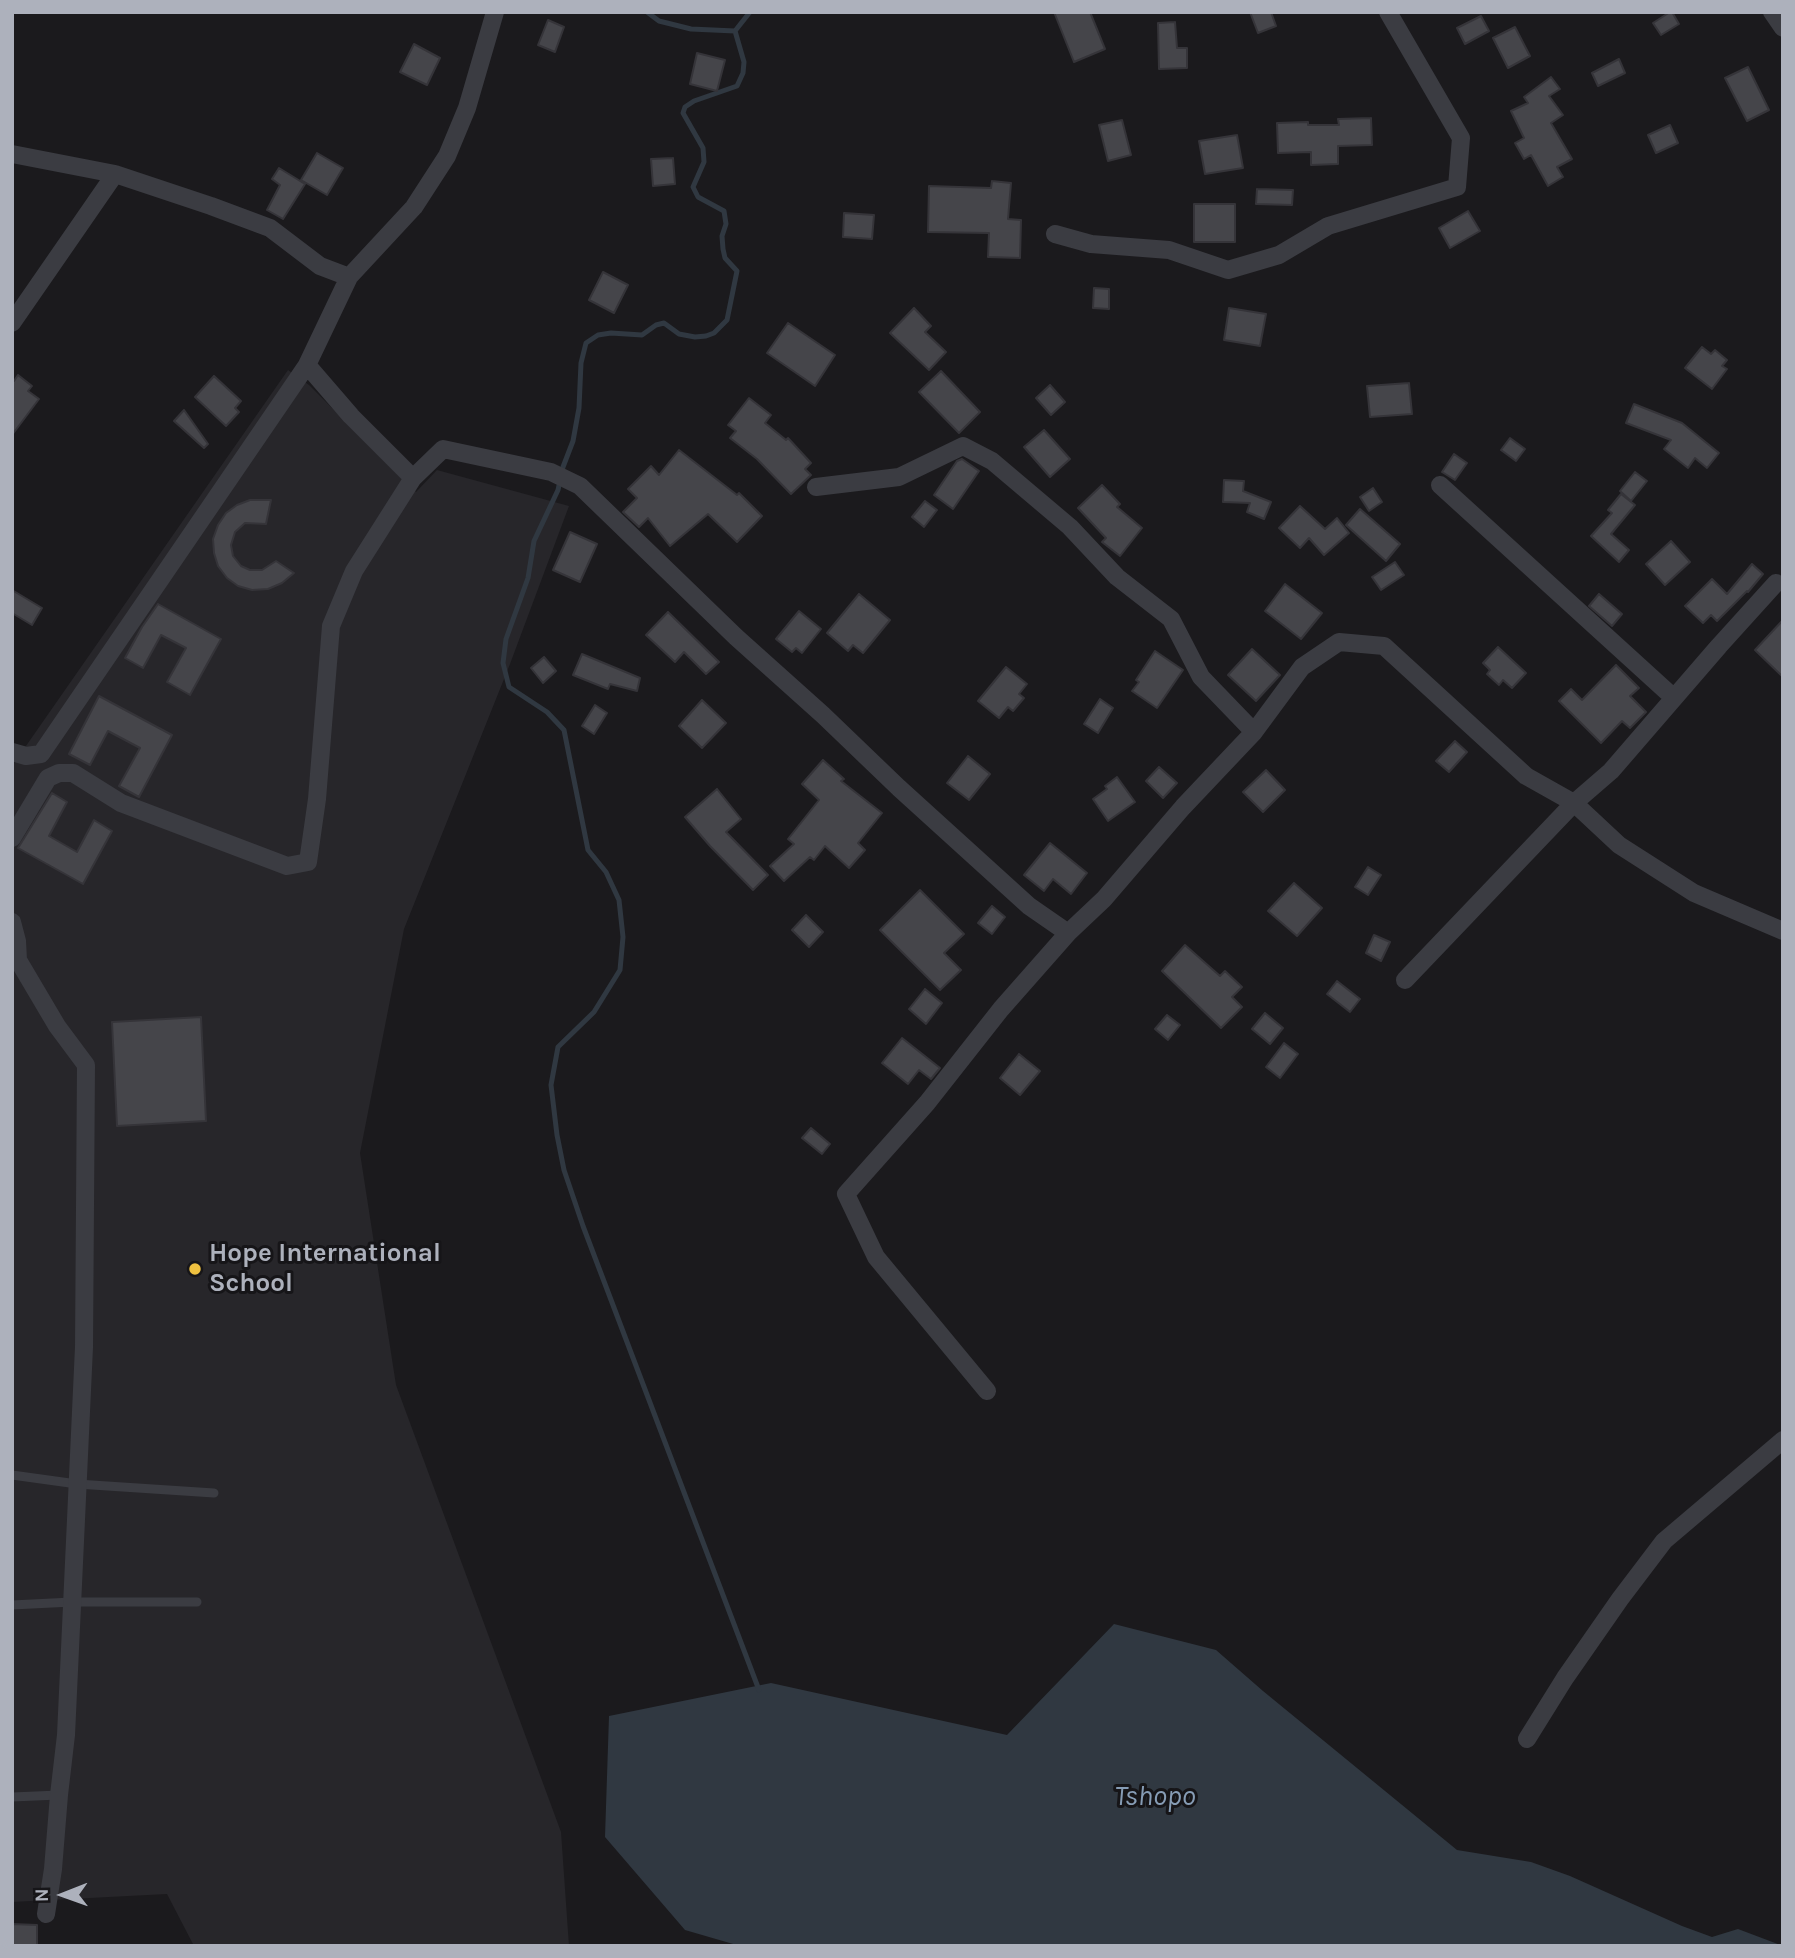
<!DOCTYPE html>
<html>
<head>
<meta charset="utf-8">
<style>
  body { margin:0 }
  #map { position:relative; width:1795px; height:1958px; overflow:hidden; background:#1b1a1d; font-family:Karla,sans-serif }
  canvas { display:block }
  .frame { position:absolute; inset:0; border:14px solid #adb1bc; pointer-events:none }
  .north { position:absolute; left:28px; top:1860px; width:70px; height:70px; -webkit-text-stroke:5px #161518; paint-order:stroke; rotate:269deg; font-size:19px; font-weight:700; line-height:28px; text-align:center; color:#adb1bc }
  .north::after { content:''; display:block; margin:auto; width:24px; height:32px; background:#adb1bc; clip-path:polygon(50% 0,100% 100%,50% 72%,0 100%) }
</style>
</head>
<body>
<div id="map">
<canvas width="1795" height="1958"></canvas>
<div class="frame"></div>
<div class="north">N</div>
</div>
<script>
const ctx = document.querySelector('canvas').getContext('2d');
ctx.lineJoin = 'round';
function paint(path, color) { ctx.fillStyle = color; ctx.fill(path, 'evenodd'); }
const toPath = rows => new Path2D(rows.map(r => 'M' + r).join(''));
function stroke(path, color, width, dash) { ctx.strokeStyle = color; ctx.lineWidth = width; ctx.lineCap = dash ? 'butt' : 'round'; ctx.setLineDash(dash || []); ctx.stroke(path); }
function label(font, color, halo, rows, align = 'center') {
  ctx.font = font + ' Karla,sans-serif'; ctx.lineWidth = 6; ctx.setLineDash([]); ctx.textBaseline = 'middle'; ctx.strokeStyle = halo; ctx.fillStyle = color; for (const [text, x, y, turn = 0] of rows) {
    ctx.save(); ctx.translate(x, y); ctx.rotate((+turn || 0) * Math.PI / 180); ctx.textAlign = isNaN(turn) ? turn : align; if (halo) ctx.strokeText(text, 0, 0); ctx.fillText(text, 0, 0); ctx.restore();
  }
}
paint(toPath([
  [288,370,309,385,416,492,437,470,569,506,510,664,404,929,360,1153,396,1385,561,1832,569,1946,194,1946,167,1894,12,1902,12,766]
]), '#27262a');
paint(toPath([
  [1114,1624,1216,1650,1263,1691,1457,1850,1531,1862,1570,1876,1682,1926,1712,1937,1738,1929,1783,1946,740,1946,685,1930,605,1837,609,1716,771,1683,1007,1735]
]), '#303841');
stroke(toPath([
  [647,12,659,21,691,29,735,31],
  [750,12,735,31,744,62,743,73,737,86,694,101,685,107,683,113,703,148,704,162,693,187,698,197,724,211,726,224,722,236,723,249,725,258,737,271,727,320,714,333,706,336,695,337,679,334,664,323,656,325,642,335,611,333,598,335,586,343,581,363,579,408,573,441,563,467,558,490,534,541,528,578,506,639,503,663,509,687,547,712,564,730,588,850,606,872,619,900,623,937,620,970,594,1012,558,1047,551,1085,557,1135,564,1170,583,1226,759,1690]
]), '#303841', 5);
const building = toPath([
  [1054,12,1090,12,1105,49,1074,62,1054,12],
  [1250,12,1271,12,1276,26,1258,33,1250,12],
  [1670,12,1672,12,1679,24,1661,35,1653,23,1670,12],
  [1481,16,1489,31,1465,44,1457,28,1481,16],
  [548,20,564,27,555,52,538,45,548,20],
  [1175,22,1177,48,1187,48,1187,68,1159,69,1158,23,1175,22],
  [1515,27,1530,56,1508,68,1493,38,1515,27],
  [414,44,440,58,427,85,400,72,414,44],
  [697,53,725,60,717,91,690,84,697,53],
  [1619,59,1625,73,1598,86,1592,73,1619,59],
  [1748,67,1769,110,1747,121,1725,78,1748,67],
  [1551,77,1560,89,1549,96,1563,115,1551,123,1572,159,1557,167,1563,177,1548,186,1531,155,1524,159,1515,143,1524,138,1511,111,1528,103,1524,97,1551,77],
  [1371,118,1372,145,1338,146,1338,164,1311,165,1311,152,1278,153,1277,123,1308,122,1308,125,1339,125,1338,119,1371,118],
  [1122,120,1131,155,1108,161,1099,125,1122,120],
  [1670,125,1678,143,1656,153,1648,135,1670,125],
  [1237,135,1243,168,1205,174,1199,141,1237,135],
  [317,153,343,168,327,195,301,180,317,153],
  [673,158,675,184,653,186,651,159,673,158],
  [279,168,305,184,283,219,267,210,280,185,272,179,279,168],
  [992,181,1011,183,1008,219,1021,220,1020,258,988,257,989,233,928,232,929,186,991,188,992,181],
  [1257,189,1293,190,1292,205,1256,204,1257,189],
  [1194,204,1235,204,1235,242,1194,242,1194,204],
  [1468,211,1480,231,1450,248,1439,228,1468,211],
  [844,213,874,215,872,239,843,237,844,213],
  [603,272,628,285,614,313,589,300,603,272],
  [1094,288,1109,289,1109,309,1093,308,1094,288],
  [914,308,931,326,925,332,946,352,929,370,890,333,914,308],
  [1229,308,1266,314,1260,346,1224,340,1229,308],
  [788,323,835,355,815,386,767,353,788,323],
  [1702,347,1711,354,1715,350,1727,360,1722,366,1727,369,1712,389,1685,368,1702,347],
  [941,371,980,412,959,433,919,392,941,371],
  [18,375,32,386,28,391,39,399,12,435,12,379,14,381,18,375],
  [214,376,241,401,235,408,239,412,226,426,195,397,214,376],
  [1409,383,1412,414,1370,417,1367,386,1409,383],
  [1050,385,1065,402,1051,415,1036,398,1050,385],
  [749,398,771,415,765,423,786,440,788,438,811,463,805,469,811,475,791,494,757,459,730,438,736,431,728,425,749,398],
  [1634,404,1682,423,1719,453,1707,468,1695,458,1688,468,1664,449,1671,440,1626,423,1634,404],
  [184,410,208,444,204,448,174,421,184,410],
  [1044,430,1070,459,1050,477,1024,447,1044,430],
  [1510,438,1525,449,1516,461,1501,450,1510,438],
  [679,450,737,495,739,493,762,516,737,542,708,514,670,546,648,518,639,527,623,512,637,498,628,489,651,466,659,475,679,450],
  [1454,454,1467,463,1455,480,1442,472,1454,454],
  [962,459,979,471,953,509,934,495,957,461,962,459],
  [1635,472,1647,481,1631,501,1620,491,1635,472],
  [1224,480,1244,481,1243,491,1271,502,1264,519,1247,512,1250,503,1223,502,1224,480],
  [1102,485,1120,504,1117,507,1142,528,1120,556,1102,542,1106,538,1078,508,1102,485],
  [1373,488,1382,502,1369,511,1360,497,1373,488],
  [1621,494,1635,505,1611,534,1629,550,1619,562,1591,536,1612,513,1608,510,1621,494],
  [250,500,271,500,266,524,245,523,235,532,231,545,233,556,241,566,250,570,262,570,276,561,294,573,282,583,268,589,252,590,238,586,227,578,218,566,214,553,213,539,218,525,226,513,237,505,250,500],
  [925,501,937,510,924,527,912,517,925,501],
  [1300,506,1325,529,1337,518,1349,533,1324,555,1309,538,1300,548,1279,528,1300,506],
  [1360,509,1400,544,1386,561,1346,525,1360,509],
  [570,532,597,544,580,582,553,570,570,532],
  [1671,541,1690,562,1665,585,1646,564,1671,541],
  [1395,562,1404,575,1381,590,1372,577,1395,562],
  [1752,564,1763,574,1748,592,1747,591,1717,621,1711,615,1703,623,1685,606,1712,579,1727,594,1752,564],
  [1285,584,1322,613,1301,639,1265,611,1285,584],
  [12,590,42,608,32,625,12,613,12,590],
  [859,594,890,620,863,653,853,645,848,651,827,633,859,594],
  [1599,594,1622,614,1612,626,1589,606,1599,594],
  [158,604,221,639,190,695,167,682,186,648,161,635,143,668,125,658,142,627,158,604],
  [799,611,821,629,802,653,796,648,792,652,776,639,799,611],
  [668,612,719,662,706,674,684,652,675,662,646,635,668,612],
  [1783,620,1783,677,1755,650,1783,620],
  [1498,647,1526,673,1512,688,1503,680,1499,685,1487,674,1490,670,1483,663,1498,647],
  [1252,649,1280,675,1256,701,1228,675,1252,649],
  [1155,651,1183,670,1157,708,1132,691,1139,682,1136,680,1155,651],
  [582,654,640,678,637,691,610,684,608,689,573,675,582,654],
  [544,657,556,671,543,683,531,668,544,657],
  [1616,665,1639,688,1630,696,1646,712,1630,728,1622,721,1601,743,1559,701,1571,689,1582,700,1616,665],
  [1006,667,1027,684,1019,694,1024,698,1013,711,1008,707,999,718,978,701,1006,667],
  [99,696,172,735,139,797,119,786,140,748,108,731,90,765,69,754,99,696],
  [1100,699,1113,708,1098,733,1084,724,1100,699],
  [702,700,726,723,702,748,679,726,702,700],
  [595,705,607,713,594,734,582,726,595,705],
  [1455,741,1467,752,1449,772,1436,761,1455,741],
  [968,756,990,774,969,800,947,783,968,756],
  [823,760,844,779,841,781,882,813,858,843,865,850,849,868,825,846,814,860,810,857,784,881,770,866,794,844,788,839,819,800,802,784,823,760],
  [1159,767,1177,783,1163,798,1146,781,1159,767],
  [1266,770,1285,790,1263,812,1243,792,1266,770],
  [1117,777,1135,802,1108,821,1093,799,1107,789,1105,786,1117,777],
  [717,789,741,819,726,832,768,875,753,890,710,846,685,817,717,789],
  [52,793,67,802,49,836,77,852,94,820,112,831,83,884,18,848,52,793],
  [1050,843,1087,873,1071,894,1053,879,1044,891,1024,875,1050,843],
  [1368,867,1381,875,1368,895,1355,887,1368,867],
  [1294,883,1322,908,1297,936,1268,911,1294,883],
  [920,890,964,934,944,953,961,970,940,990,880,930,920,890],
  [992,906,1005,917,992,934,978,923,992,906],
  [806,915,823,932,809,947,792,930,806,915],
  [1374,935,1390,942,1381,961,1366,953,1374,935],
  [1185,945,1220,976,1225,971,1242,987,1232,997,1242,1007,1221,1028,1162,971,1185,945],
  [1337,981,1360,999,1350,1012,1327,994,1337,981],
  [925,989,942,1003,926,1024,909,1009,925,989],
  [1265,1013,1283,1028,1270,1044,1252,1029,1265,1013],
  [1167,1015,1180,1025,1168,1040,1155,1029,1167,1015],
  [201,1017,206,1121,117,1126,112,1022,201,1017],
  [902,1038,940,1068,931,1079,919,1070,908,1084,882,1063,902,1038],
  [1284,1043,1298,1054,1280,1078,1266,1067,1284,1043],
  [1019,1054,1040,1071,1020,1095,1000,1078,1019,1054],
  [811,1128,830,1144,822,1154,802,1138,811,1128],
  [12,1924,37,1925,37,1946,12,1946,12,1924]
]);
paint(building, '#45454a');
stroke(building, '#353439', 2);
stroke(toPath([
  [12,1475,77,1484,214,1493],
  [12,1605,72,1602,197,1602],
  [12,1797,59,1795]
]), '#3b3c42', 9);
stroke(toPath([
  [495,12,467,108,447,156,414,207,349,277,307,365,351,416,413,478,443,449,551,472,580,486,736,637,823,715,899,788,1029,906,1068,933],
  [1772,12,1783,28],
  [12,154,115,174,211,206,270,228,320,266,349,277],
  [1055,234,1091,244,1169,250,1228,270,1279,255,1328,226,1457,187,1461,138,1388,12],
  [12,323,115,174],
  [1440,485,1674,698],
  [816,487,899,477,963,446,992,461,1070,527,1117,577,1171,619,1201,677,1254,732],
  [12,752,26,756,41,754,307,365],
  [12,838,48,778,59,773,73,773,121,803,287,866,308,862,317,799,331,626,354,571,413,478],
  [12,922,17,941,18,960,57,1026,86,1065,84,1347,66,1735,59,1795,53,1869,46,1914],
  [1405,980,1574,803,1619,845,1694,893,1783,931],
  [987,1391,876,1257,846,1194,927,1103,1001,1009,1068,933,1104,899,1183,807,1254,732,1302,667,1339,642,1384,646,1526,776,1574,803,1611,771,1719,646,1776,583],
  [1527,1739,1565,1678,1620,1599,1664,1541,1783,1440]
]), '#3b3c42', 18);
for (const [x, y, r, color] of [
  [195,1269,7,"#efc140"]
]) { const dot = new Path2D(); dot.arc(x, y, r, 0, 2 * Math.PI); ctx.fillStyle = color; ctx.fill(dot); stroke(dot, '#161518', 2.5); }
label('bold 26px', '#adb1bc', '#161518', [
  ["Hope International",209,1254],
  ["School",209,1284]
], 'left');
label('italic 28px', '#869cb5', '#161518', [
  ["Tshopo",1155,1797]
]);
</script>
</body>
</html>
